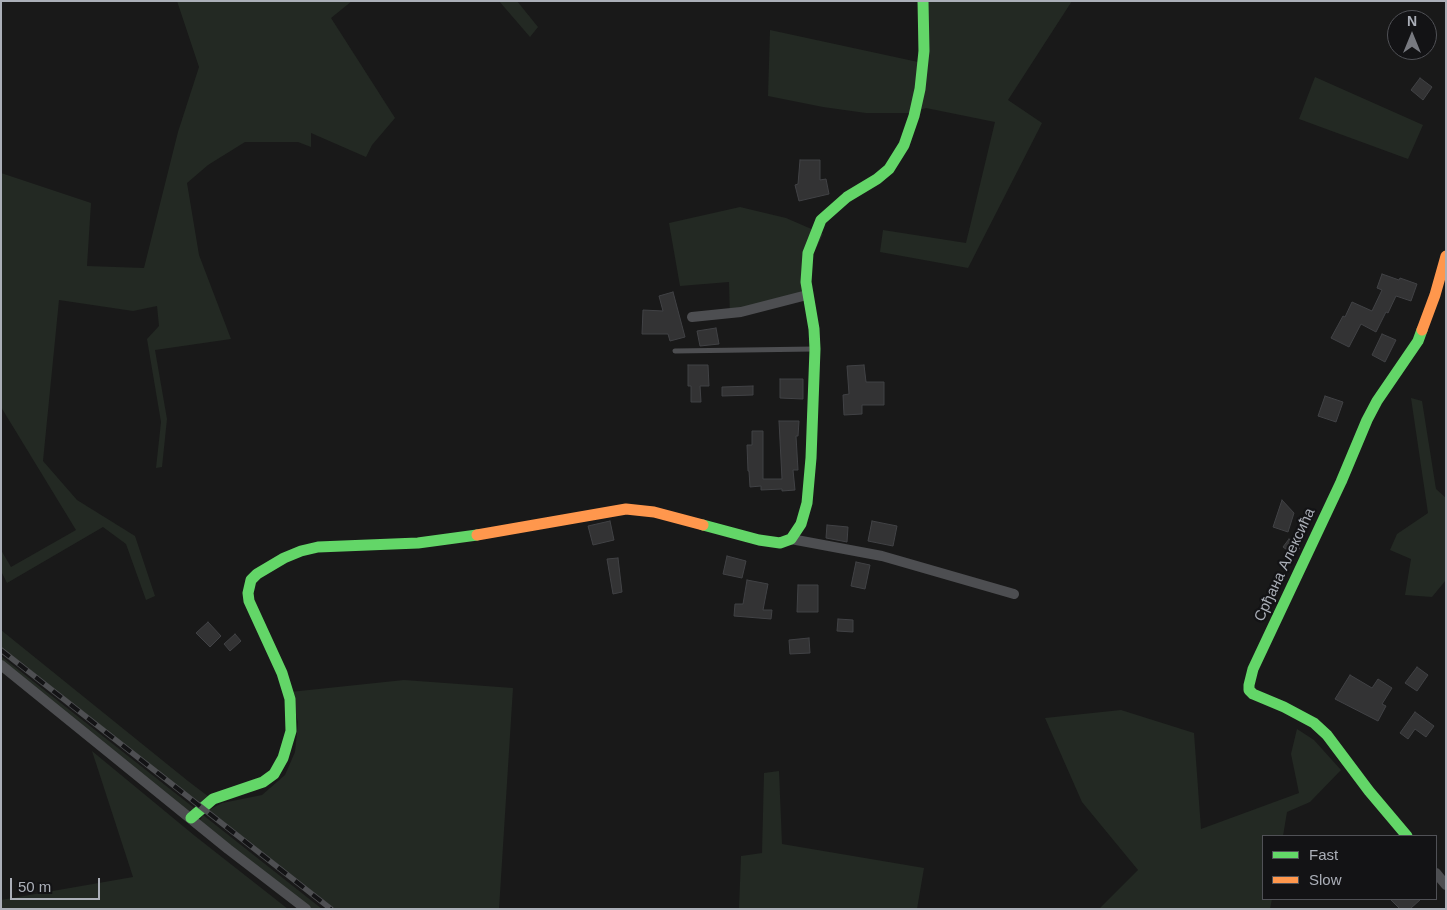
<!DOCTYPE html>
<html>
<head>
<meta charset="utf-8">
<style>
  body { margin:0 }
  #map { position:relative; width:1447px; height:910px; overflow:hidden; background:#191919; font-family:Arial,sans-serif }
  canvas { display:block }
  .frame { position:absolute; inset:0; border:2px solid #abafb8; pointer-events:none }
  .legend { position:absolute; left:1262px; top:835px; width:175px; height:65px; box-sizing:border-box; background:#131315; border:1px solid #505156; margin:0; padding:6px 9px; list-style:none; font-size:15px; color:#abafb8 }
  .legend li { display:flex; align-items:center; gap:10px; height:25px }
  .legend b { width:25px; border:1px solid #505156 }
  .north { position:absolute; left:1387px; top:10px; width:50px; height:50px; box-sizing:border-box; background:#131315; border:1px solid #505156; border-radius:50%; rotate:0deg; font-size:14px; font-weight:700; line-height:20px; text-align:center; color:#abafb8 }
  .north::after { content:''; display:block; margin:auto; width:18px; height:22px; background:#787a80; clip-path:polygon(50% 0,100% 100%,50% 72%,0 100%) }
  .scale { position:absolute; left:10px; top:878px; width:90px; height:22px; box-sizing:border-box; border:2px solid #abafb8; border-top:0; padding-left:6px; font-size:15px; line-height:18px; white-space:nowrap; color:#abafb8; -webkit-text-stroke:4px #131315; paint-order:stroke }
</style>
</head>
<body>
<div id="map">
<canvas width="1447" height="910"></canvas>
<div class="frame"></div>
<ul class="legend">
<li><b style="height:6px;background:#63d668"></b>Fast</li>
<li><b style="height:6px;background:#ff974d"></b>Slow</li>
</ul>
<div class="north">N</div>
<div class="scale">50 m</div>
</div>
<script>
const ctx = document.querySelector('canvas').getContext('2d');
ctx.lineJoin = 'round';
function paint(path, color) { ctx.fillStyle = color; ctx.fill(path, 'evenodd'); }
const toPath = rows => new Path2D(rows.map(r => 'M' + r).join(''));
function stroke(path, color, width, dash) { ctx.strokeStyle = color; ctx.lineWidth = width; ctx.lineCap = dash ? 'butt' : 'round'; ctx.setLineDash(dash || []); ctx.stroke(path); }
function label(font, color, halo, rows, align = 'center') {
  ctx.font = font + ' Arial,sans-serif'; ctx.lineWidth = 4.5; ctx.setLineDash([]); ctx.textBaseline = 'middle'; ctx.strokeStyle = halo; ctx.fillStyle = color; for (const [text, x, y, turn = 0] of rows) {
    ctx.save(); ctx.translate(x, y); ctx.rotate((+turn || 0) * Math.PI / 180); ctx.textAlign = isNaN(turn) ? turn : align; if (halo) ctx.strokeText(text, 0, 0); ctx.fillText(text, 0, 0); ctx.restore();
  }
}
paint(toPath([
  [177,1,352,1,331,18,395,118,372,145,366,157,311,133,311,147,298,142,245,142,208,165,187,183,199,255,231,339,155,350,167,419,162,467,156,468,161,422,147,339,159,326,157,306,133,311,59,300,43,461,77,500,135,536,155,596,146,600,126,544,103,527,7,583,1,571,1,550,11,567,76,530,1,407,1,173,91,203,87,266,144,268,178,132,199,67],
  [499,1,517,1,538,27,530,37],
  [918,1,1072,1,1008,100,1042,123,968,268,880,252,883,230,966,243,995,122,926,108,909,113,866,113,823,107,768,96,770,30,918,62],
  [1315,77,1423,125,1408,159,1299,119],
  [740,207,786,218,823,234,810,261,810,296,730,318,729,282,680,286,669,223],
  [1411,398,1422,401,1436,489,1446,498,1446,580,1432,597,1405,595,1411,559,1390,550,1397,534,1428,513],
  [1,630,188,781,213,800,203,806,1,647],
  [1,656,198,811,190,815,1,664],
  [404,680,513,688,499,909,335,909,209,810,222,803,262,795,285,775,295,752,298,722,290,692],
  [1121,710,1194,733,1201,829,1299,793,1291,754,1297,729,1314,740,1341,770,1310,802,1287,812,1283,836,1263,836,1263,899,1272,899,1270,909,1099,909,1138,870,1082,802,1045,718],
  [92,751,195,836,288,909,1,909,1,900,133,877],
  [779,771,782,844,924,868,917,909,739,909,741,856,762,853,764,773],
  [203,815,322,909,305,909,199,822]
]), '#232923');
const building = toPath([
  [1420,78,1432,87,1423,100,1411,90,1420,78],
  [800,160,820,160,820,180,826,179,829,194,799,201,795,185,798,184,800,160],
  [1382,274,1399,280,1400,278,1417,284,1411,301,1396,296,1388,313,1386,312,1376,332,1361,324,1349,347,1331,338,1343,316,1345,317,1352,302,1372,311,1382,290,1377,288,1382,274],
  [673,292,685,337,670,341,668,334,642,334,643,310,663,311,659,296,673,292],
  [716,328,719,344,700,346,697,331,716,328],
  [1382,334,1396,340,1385,362,1372,355,1382,334],
  [688,365,708,365,709,386,700,386,701,402,691,402,691,386,688,386,688,365],
  [864,365,866,382,884,382,884,405,862,405,862,414,844,415,843,395,849,394,847,366,864,365],
  [780,379,803,379,803,399,780,398,780,379],
  [753,386,753,395,722,396,722,387,753,386],
  [1325,396,1343,402,1336,422,1318,416,1325,396],
  [779,421,799,421,798,436,796,436,798,470,793,470,795,490,782,491,782,489,761,490,761,486,750,487,749,471,748,471,747,445,752,445,752,431,763,431,763,479,782,479,779,421],
  [1282,500,1294,513,1288,532,1273,527,1282,500],
  [610,521,614,540,593,545,588,526,610,521],
  [872,521,897,526,893,546,868,541,872,521],
  [827,525,848,527,847,542,826,538,827,525],
  [1289,539,1300,548,1294,555,1283,547,1289,539],
  [727,556,746,561,742,578,723,574,727,556],
  [618,558,622,592,613,594,607,559,618,558],
  [856,562,870,565,865,589,851,586,856,562],
  [747,580,768,584,763,610,772,610,771,619,734,616,735,604,743,604,747,580],
  [798,585,818,585,818,612,797,612,798,585],
  [838,619,853,620,853,632,837,631,838,619],
  [208,622,221,636,210,647,196,633,208,622],
  [235,634,241,641,230,651,224,644,235,634],
  [809,638,810,653,790,654,789,640,809,638],
  [1417,667,1428,675,1417,691,1405,683,1417,667],
  [1350,675,1372,688,1378,679,1392,688,1382,704,1386,706,1378,721,1335,699,1350,675],
  [1415,712,1434,726,1426,737,1415,729,1408,739,1400,733,1415,712],
  [1390,899,1421,899,1410,909,1400,909,1390,899]
]);
paint(building, '#333334');
stroke(building, '#414245', 1);
stroke(toPath([
  [675,351,814,349]
]), '#4d4e51', 5);
stroke(toPath([
  [692,317,741,312,807,295],
  [791,539,882,556,1014,594],
  [1,665,228,849,306,909],
  [1436,873,1446,885]
]), '#4d4e51', 10);
stroke(toPath([
  [703,525,759,540,780,543,791,539,801,524,807,503,811,458,815,349,814,329,806,282,808,253,821,220,847,197,877,179,889,169,904,145,914,116,920,89,924,51,923,1],
  [191,818,213,799,263,782,274,774,283,758,291,731,290,699,282,673,249,601,248,593,251,580,257,574,284,558,301,551,318,547,418,543,477,535],
  [1407,836,1369,791,1327,735,1314,723,1284,707,1253,694,1249,690,1249,685,1253,669,1341,482,1367,420,1377,401,1418,341,1422,330]
]), '#63d668', 11);
stroke(toPath([
  [1422,330,1435,295,1446,256],
  [477,535,626,509,654,512,703,525]
]), '#ff974d', 11);
const rail = toPath([
  [1,650,331,909]
]);
stroke(rail, '#4e4f52', 5.5);
stroke(rail, '#131315', 4, [11]);
label('15px', '#abafb8', '#131315', [
  ["Срђана Алексића",1285,565,-65]
]);
</script>
</body>
</html>
